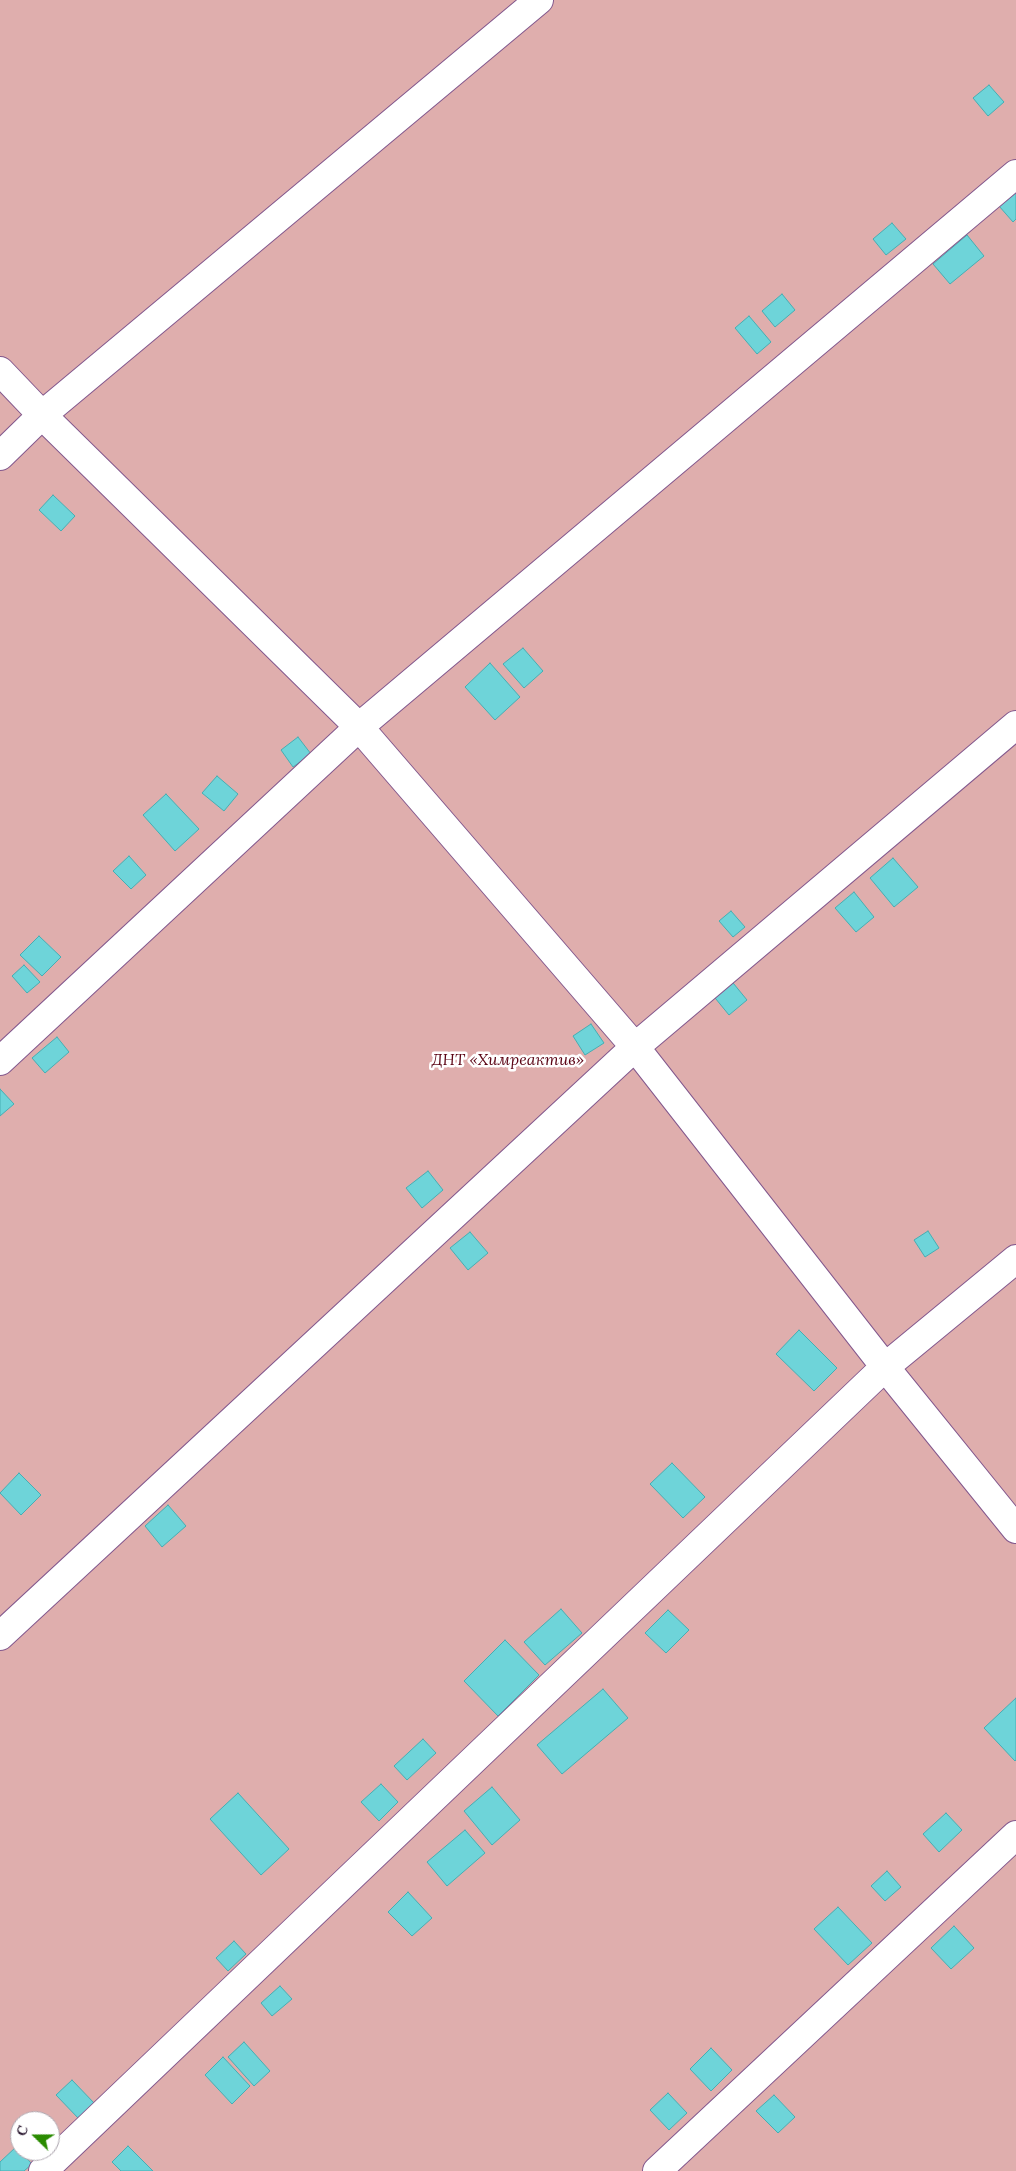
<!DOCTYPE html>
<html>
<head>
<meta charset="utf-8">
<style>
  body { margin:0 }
  #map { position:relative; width:1016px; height:2171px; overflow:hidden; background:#f7dafe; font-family:Lora,serif }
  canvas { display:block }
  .north { position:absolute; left:10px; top:2111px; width:50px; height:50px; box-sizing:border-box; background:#fff; border:1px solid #ada6af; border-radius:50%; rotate:292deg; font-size:14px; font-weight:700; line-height:20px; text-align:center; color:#322037 }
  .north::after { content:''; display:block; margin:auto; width:18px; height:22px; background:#2a8b00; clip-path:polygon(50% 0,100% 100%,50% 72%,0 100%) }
</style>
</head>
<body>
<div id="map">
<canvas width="1016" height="2171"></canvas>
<div class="north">С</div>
</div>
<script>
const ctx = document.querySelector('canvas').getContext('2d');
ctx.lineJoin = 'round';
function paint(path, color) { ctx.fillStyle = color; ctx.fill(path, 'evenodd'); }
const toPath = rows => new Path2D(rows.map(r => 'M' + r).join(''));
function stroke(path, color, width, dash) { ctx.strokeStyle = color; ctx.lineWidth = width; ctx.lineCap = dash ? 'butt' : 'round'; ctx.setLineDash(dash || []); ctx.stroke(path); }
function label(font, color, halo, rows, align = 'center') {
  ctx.font = font + ' Lora,serif'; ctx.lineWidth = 5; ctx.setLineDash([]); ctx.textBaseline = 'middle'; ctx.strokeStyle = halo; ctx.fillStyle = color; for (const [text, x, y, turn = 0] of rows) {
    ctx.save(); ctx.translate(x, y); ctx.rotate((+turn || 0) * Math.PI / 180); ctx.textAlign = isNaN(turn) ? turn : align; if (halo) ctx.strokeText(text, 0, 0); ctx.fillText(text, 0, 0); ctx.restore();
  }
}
paint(toPath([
  [0,0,1016,0,1016,2171,0,2171],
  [20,2121,50,2121,50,2151,20,2151]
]), '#dfaead');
const building = toPath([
  [989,85,1004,102,988,116,973,98,989,85],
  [1016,192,1016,219,1013,222,999,206,1016,192],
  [892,223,906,239,886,255,873,239,892,223],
  [967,235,984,256,950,284,933,264,967,235],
  [782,294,795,310,775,327,762,311,782,294],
  [749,316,771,342,757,354,735,328,749,316],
  [53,495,75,516,61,531,39,510,53,495],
  [523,648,543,671,524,688,503,664,523,648],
  [490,663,520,697,495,720,465,687,490,663],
  [298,737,311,754,293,767,281,750,298,737],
  [217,776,238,794,224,811,202,793,217,776],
  [166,794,199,829,175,851,143,815,166,794],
  [129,856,146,875,131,889,113,871,129,856],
  [893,858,918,887,894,907,870,878,893,858],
  [854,892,874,917,856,932,835,908,854,892],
  [731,911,745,927,733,937,719,921,731,911],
  [39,936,61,957,42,976,20,955,39,936],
  [24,965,40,982,27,993,12,976,24,965],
  [729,978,747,1000,729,1015,711,993,729,978],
  [591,1024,604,1043,585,1055,573,1036,591,1024],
  [57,1037,69,1052,45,1073,32,1058,57,1037],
  [0,1089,14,1104,0,1116,0,1089],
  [428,1171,443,1190,422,1208,406,1188,428,1171],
  [928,1231,939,1248,925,1257,914,1240,928,1231],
  [470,1232,488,1253,468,1270,450,1248,470,1232],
  [799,1330,837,1368,814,1391,776,1354,799,1330],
  [672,1463,705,1497,683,1518,650,1484,672,1463],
  [19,1473,41,1495,21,1515,0,1493,19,1473],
  [168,1505,186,1526,162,1547,145,1526,168,1505],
  [561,1609,582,1633,545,1665,524,1642,561,1609],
  [668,1610,689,1630,666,1653,645,1633,668,1610],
  [505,1640,539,1675,498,1716,464,1681,505,1640],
  [603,1689,628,1718,562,1774,537,1745,603,1689],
  [1016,1698,1016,1760,1015,1761,984,1728,1016,1698],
  [423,1739,436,1753,407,1780,394,1766,423,1739],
  [381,1784,398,1802,379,1821,361,1802,381,1784],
  [492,1787,520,1820,492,1845,464,1811,492,1787],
  [238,1793,289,1849,261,1875,210,1819,238,1793],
  [946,1813,962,1830,939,1852,923,1834,946,1813],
  [465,1830,485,1853,447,1886,427,1862,465,1830],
  [887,1871,901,1887,885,1901,871,1886,887,1871],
  [408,1892,432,1918,412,1936,388,1912,408,1892],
  [838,1907,872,1943,848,1965,814,1929,838,1907],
  [954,1926,974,1948,951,1969,931,1948,954,1926],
  [234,1941,246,1954,228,1971,216,1958,234,1941],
  [280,1986,292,1999,272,2016,261,2003,280,1986],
  [244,2042,270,2071,254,2086,228,2057,244,2042],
  [711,2048,732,2070,711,2091,690,2069,711,2048],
  [223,2057,250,2086,232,2104,205,2075,223,2057],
  [72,2080,95,2104,79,2119,56,2095,72,2080],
  [668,2093,687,2113,669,2130,650,2110,668,2093],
  [774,2095,795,2117,778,2133,756,2111,774,2095],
  [128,2146,153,2171,121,2171,112,2162,128,2146],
  [16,2147,32,2164,24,2171,0,2171,0,2162,16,2147]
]);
paint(building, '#6ed4d9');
stroke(building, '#46aeb3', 1);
const minor = toPath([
  [0,371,42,415,359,727,635,1047,885,1367,1016,1529],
  [0,456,42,415,539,0],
  [0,1061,359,727,1016,174],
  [0,1636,635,1047,1016,725],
  [43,2171,885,1367,1016,1259],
  [657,2171,1016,1835]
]);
stroke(minor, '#83588d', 30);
stroke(minor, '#fff', 28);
label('italic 16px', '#5b0414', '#fff', [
  ["ДНТ «Химреактив»",508,1060]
]);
</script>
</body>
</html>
